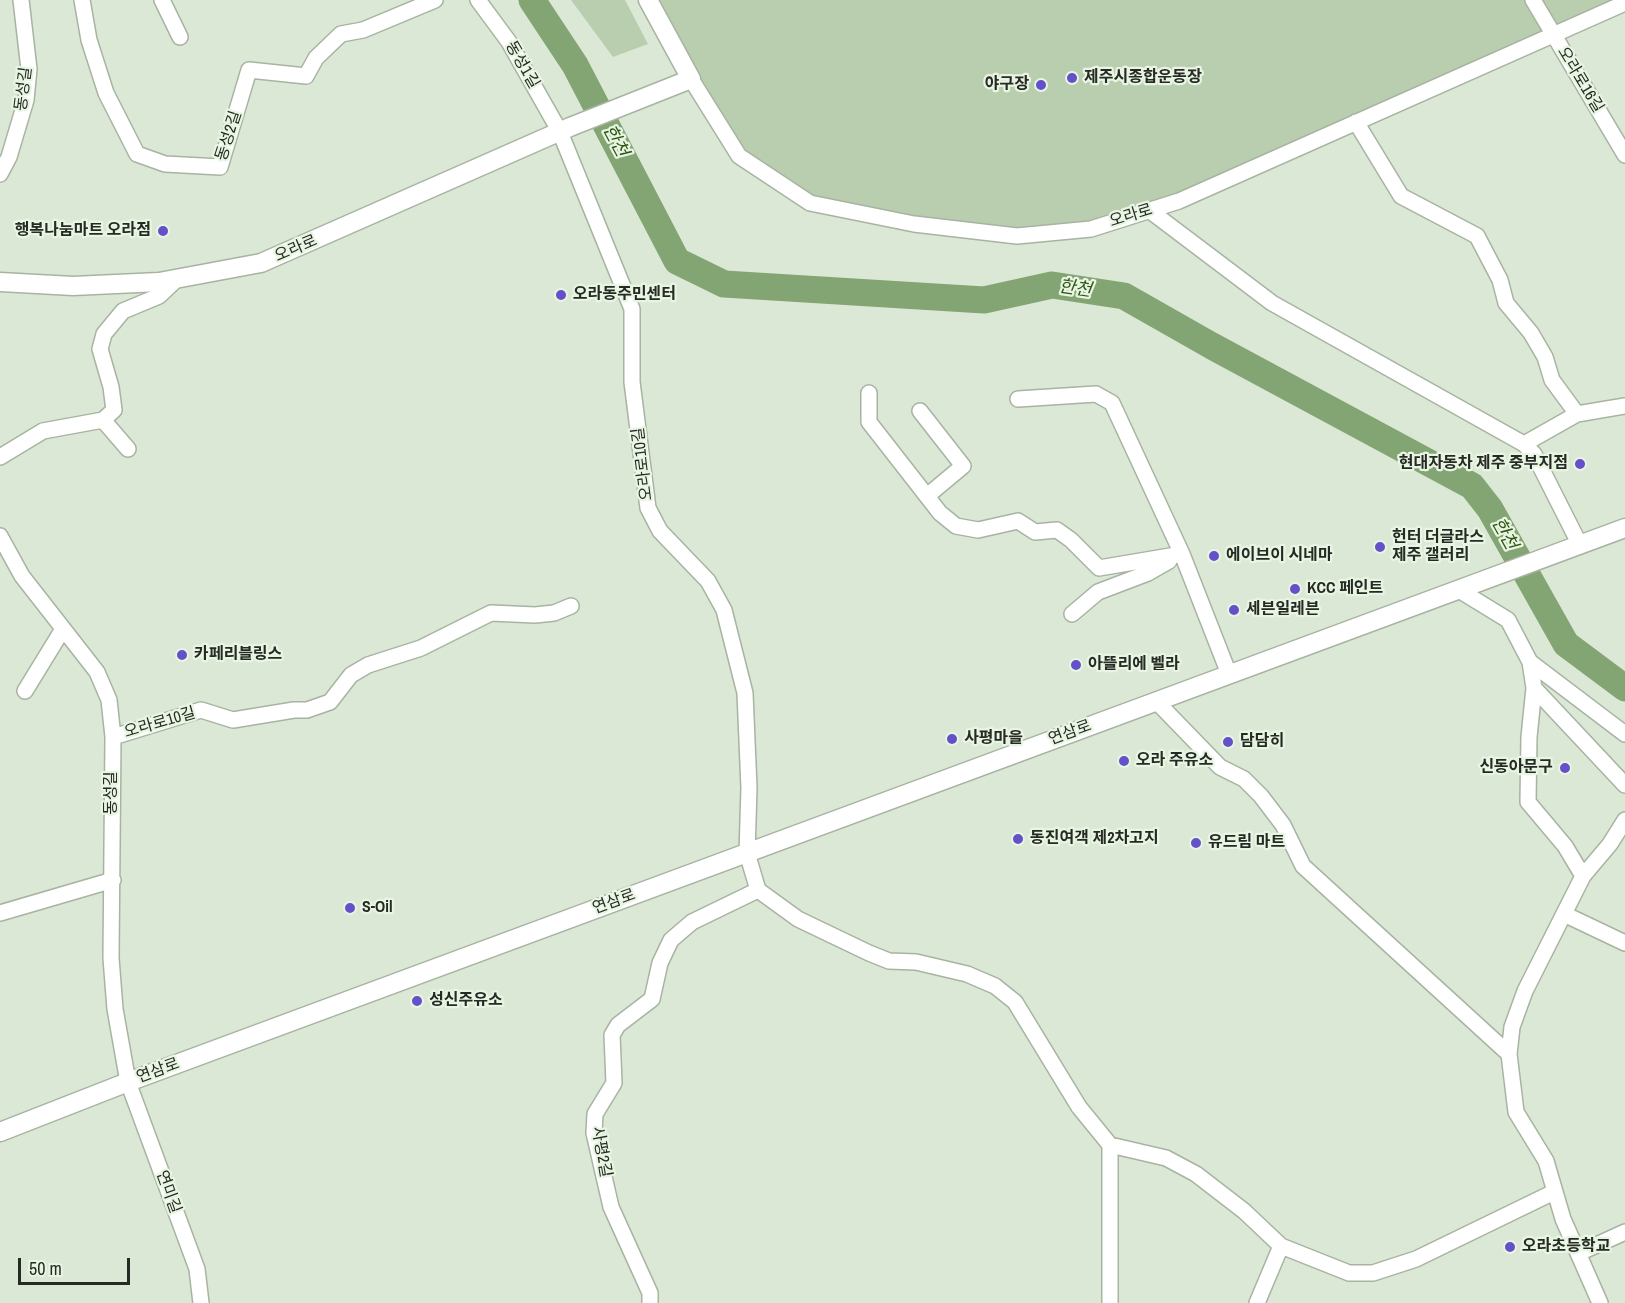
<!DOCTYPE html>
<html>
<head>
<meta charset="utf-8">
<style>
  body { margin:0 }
  #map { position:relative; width:1625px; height:1303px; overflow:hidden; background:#dce8d6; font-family:"Archivo Narrow",sans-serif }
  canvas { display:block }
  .scale { position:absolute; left:18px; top:1258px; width:112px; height:27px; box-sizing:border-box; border:3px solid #262a24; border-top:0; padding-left:8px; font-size:18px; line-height:21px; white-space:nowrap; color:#262a24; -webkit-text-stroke:4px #e9f5e3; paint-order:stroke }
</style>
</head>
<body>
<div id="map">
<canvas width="1625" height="1303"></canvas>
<div class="scale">50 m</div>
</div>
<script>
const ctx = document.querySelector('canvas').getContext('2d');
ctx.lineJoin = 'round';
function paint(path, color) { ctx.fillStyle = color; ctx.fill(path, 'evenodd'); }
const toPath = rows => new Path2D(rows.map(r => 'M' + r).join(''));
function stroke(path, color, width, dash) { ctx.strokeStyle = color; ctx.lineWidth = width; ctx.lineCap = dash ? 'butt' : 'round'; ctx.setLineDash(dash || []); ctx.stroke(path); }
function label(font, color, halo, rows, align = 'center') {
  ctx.font = font + ' "Archivo Narrow","Noto Sans KR",sans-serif'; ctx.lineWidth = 4.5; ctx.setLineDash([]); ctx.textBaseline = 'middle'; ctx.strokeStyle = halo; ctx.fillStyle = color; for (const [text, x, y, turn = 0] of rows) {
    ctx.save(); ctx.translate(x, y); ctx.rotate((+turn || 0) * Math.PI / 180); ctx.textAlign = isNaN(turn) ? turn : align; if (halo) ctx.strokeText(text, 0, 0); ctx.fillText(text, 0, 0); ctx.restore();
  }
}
paint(toPath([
  [571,0,625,0,648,44,613,57],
  [649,0,1625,0,1166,205,1091,229,1017,236,810,203,739,156]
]), '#b8ceae');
stroke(toPath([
  [532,0,575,65,677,261,724,284,984,300,1052,285,1124,296,1212,346,1472,486,1490,509,1566,644,1625,688]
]), '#83a473', 27);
const minor = toPath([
  [82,0,89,40,106,93,137,154,165,164,220,167,249,70,306,76,316,58,341,34,363,30,435,0],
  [162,0,180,37],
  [478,0,509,42,560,132,632,309,632,382,648,508,660,531,708,581,724,610,745,693,749,788,747,853,758,890,798,919,869,953,889,961,916,962,967,974,995,986,1015,1002,1079,1107,1110,1145,1166,1158,1196,1174,1244,1211,1281,1246,1349,1273,1373,1273,1416,1259,1554,1192],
  [1533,0,1625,155],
  [691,79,739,156,810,203,914,224,1017,236,1091,229,1179,201,1625,3],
  [1356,122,1401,196,1477,236,1500,280,1506,303,1531,333,1545,357,1552,380,1577,414,1625,406],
  [0,174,9,157,26,100,29,69,21,0],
  [1149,210,1272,303,1524,444,1534,454,1580,545],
  [869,393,869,422,940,513,956,526,978,530,1018,521,1035,532,1057,530,1071,540,1099,568,1182,554],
  [1018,399,1096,394,1112,403,1182,554,1229,674],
  [920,411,963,466,927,496],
  [103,420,128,449],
  [1524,444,1577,414],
  [0,457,43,431,103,420,114,410,111,387,100,349,104,334,123,311,159,296,178,278],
  [0,536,22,576,97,672,109,700,113,737,111,958,115,1009,128,1082,197,1269,201,1303],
  [1459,590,1508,620,1530,662,1534,688,1529,737,1528,802,1565,846,1583,876,1525,991,1512,1027,1509,1054,1516,1112,1546,1161,1563,1219,1600,1303],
  [1072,614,1098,592,1148,573,1169,561],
  [1530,662,1625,734],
  [1534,688,1625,785],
  [25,691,63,629],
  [1156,701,1220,767,1244,779,1261,796,1283,825,1303,866,1509,1054],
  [113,737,201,710,233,720,294,710,307,710,330,702,351,675,368,665,421,648,491,613,535,615,554,613,571,606],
  [1583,876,1610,844,1625,820],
  [0,913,113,880],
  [1564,914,1625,943],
  [1579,1253,1625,1232],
  [650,1303,650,1293,611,1207,594,1133,595,1114,614,1083,612,1035,618,1025,652,999,660,963,671,940,692,922,758,890],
  [1110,1303,1110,1145],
  [1257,1303,1281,1246]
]);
const major = toPath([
  [0,282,73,286,159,282,261,263,570,127,691,79,648,0],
  [0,1132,128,1082,1625,528]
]);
stroke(minor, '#a8b3a2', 18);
stroke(major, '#a8b3a2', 21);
stroke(minor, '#fff', 15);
stroke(major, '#fff', 18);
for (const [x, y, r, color] of [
  [1072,78,6,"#6451ca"],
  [1041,85,6,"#6451ca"],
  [163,231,6,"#6451ca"],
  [561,295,6,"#6451ca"],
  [1580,464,6,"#6451ca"],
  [1380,547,6,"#6451ca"],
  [1214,556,6,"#6451ca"],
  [1295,589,6,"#6451ca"],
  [1234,610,6,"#6451ca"],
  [182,655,6,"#6451ca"],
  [1076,665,6,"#6451ca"],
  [952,739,6,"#6451ca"],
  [1228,742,6,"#6451ca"],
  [1124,761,6,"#6451ca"],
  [1565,768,6,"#6451ca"],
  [1018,839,6,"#6451ca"],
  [1196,843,6,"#6451ca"],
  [350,908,6,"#6451ca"],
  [417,1001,6,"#6451ca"],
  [1510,1247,6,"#6451ca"]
]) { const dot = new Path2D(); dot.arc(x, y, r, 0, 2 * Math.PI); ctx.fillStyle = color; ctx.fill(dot); stroke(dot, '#e9f5e3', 2); }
label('16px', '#262a24', '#e9f5e3', [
  ["동성1길",522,65,60],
  ["오라로16길",1580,80,59],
  ["동성길",24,89,-83],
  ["동성2길",229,136,-72],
  ["오라로",1131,216,-17],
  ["오라로",296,249,-23],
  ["오라로10길",643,464,-97],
  ["오라로10길",160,723,-16],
  ["연삼로",1070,733,-20],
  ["동성길",112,793,-90],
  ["연삼로",614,902,-20],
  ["연삼로",158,1071,-20],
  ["사평2길",601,1152,80],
  ["연미길",168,1192,70]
]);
label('bold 16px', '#262a24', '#e9f5e3', [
  ["제주시종합운동장",1084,78],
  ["야구장",1029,85,"right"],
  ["행복나눔마트 오라점",151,231,"right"],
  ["오라동주민센터",573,295],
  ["현대자동차 제주 중부지점",1568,464,"right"],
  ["헌터 더글라스",1392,538],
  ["제주 갤러리",1392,556],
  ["에이브이 시네마",1226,556],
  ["KCC 페인트",1307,589],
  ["세븐일레븐",1246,610],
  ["카페리블링스",194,655],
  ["아뜰리에 벨라",1088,665],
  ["사평마을",964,739],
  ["담담히",1240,742],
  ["오라 주유소",1136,761],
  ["신동아문구",1553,768,"right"],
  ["동진여객 제2차고지",1030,839],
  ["유드림 마트",1208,843],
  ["S-Oil",362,908],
  ["성신주유소",429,1001],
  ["오라초등학교",1522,1247]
], 'left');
label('italic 18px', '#2d5610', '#e9f5e3', [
  ["한천",615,141,62],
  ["한천",1075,289,8],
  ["한천",1504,534,61]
]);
</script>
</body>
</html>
